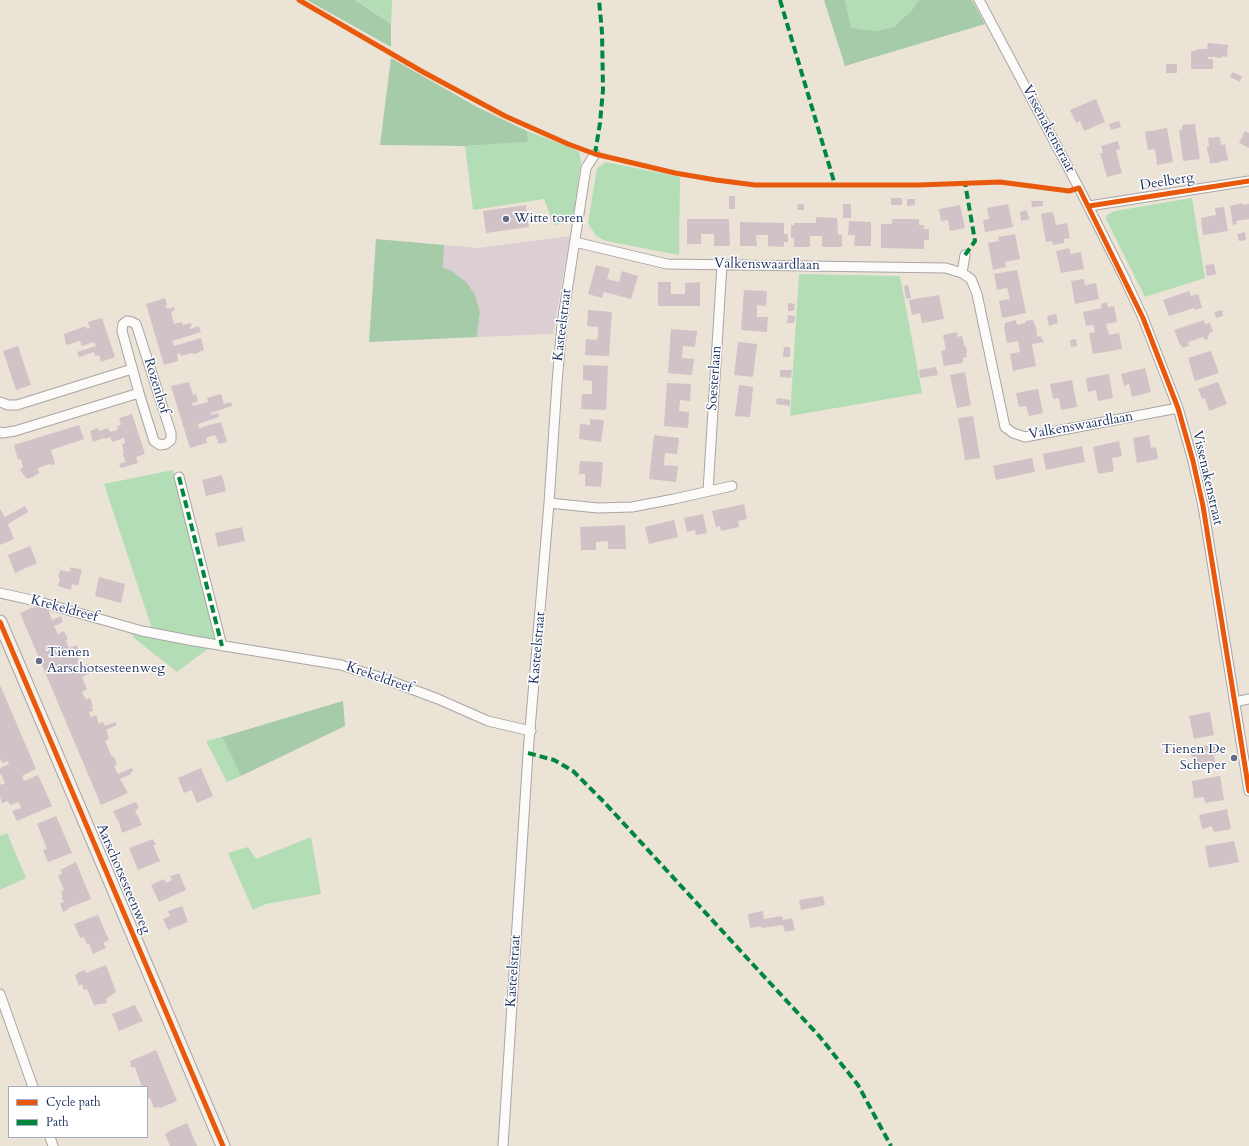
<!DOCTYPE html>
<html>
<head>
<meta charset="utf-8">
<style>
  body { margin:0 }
  #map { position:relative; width:1249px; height:1146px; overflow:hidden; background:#ece3d7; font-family:Cardo,serif }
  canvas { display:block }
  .legend { position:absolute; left:8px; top:1086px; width:140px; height:52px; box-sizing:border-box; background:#fff; border:1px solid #a4acbf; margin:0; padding:5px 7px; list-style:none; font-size:12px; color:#1b2f5e }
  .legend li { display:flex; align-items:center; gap:8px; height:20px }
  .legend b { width:20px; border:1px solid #a4acbf }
</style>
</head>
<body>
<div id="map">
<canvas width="1249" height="1146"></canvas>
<ul class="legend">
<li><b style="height:5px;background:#e8590c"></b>Cycle path</li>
<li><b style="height:5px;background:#00873e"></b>Path</li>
</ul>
</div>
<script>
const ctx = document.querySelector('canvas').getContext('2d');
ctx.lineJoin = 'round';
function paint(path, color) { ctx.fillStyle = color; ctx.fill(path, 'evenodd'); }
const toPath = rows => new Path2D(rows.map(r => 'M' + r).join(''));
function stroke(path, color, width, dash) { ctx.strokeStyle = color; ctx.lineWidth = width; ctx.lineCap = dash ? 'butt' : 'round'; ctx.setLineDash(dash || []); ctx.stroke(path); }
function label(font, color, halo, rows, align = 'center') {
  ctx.font = font + ' Cardo,serif'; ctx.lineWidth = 3; ctx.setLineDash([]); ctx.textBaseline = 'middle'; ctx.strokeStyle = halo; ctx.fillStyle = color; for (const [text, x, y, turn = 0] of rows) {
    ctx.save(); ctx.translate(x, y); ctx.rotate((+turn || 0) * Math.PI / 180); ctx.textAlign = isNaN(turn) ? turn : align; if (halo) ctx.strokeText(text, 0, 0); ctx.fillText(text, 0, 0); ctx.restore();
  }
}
paint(toPath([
  [570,236,553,334,477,337,480,312,443,268,444,245,478,248]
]), '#dccfd4');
paint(toPath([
  [355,0,392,0,391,24,357,1],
  [845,0,919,0,912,10,894,27,874,31,858,29,851,27],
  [527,131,569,147,579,152,581,161,573,221,554,225,544,199,473,210,465,146,528,142],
  [606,162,680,177,679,255,606,241,596,236,588,223,597,168],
  [1192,198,1205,278,1145,297,1106,219,1107,215,1115,211],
  [799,274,900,276,922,393,790,416],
  [173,470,216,640,152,629,104,484],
  [135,632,210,647,177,672,134,638,131,633],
  [222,737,241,776,227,782,206,741],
  [7,833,26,878,0,890,0,836],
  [311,837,321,894,266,904,253,910,228,853,248,847,256,859]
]), '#b3ddb5');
paint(toPath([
  [307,0,355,0,391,24,391,47],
  [824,0,845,0,851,27,858,29,875,31,894,27,912,10,919,0,972,0,985,24,845,66],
  [391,58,477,107,527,131,528,142,465,146,380,145],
  [376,239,444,245,443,268,452,271,467,283,475,295,480,312,477,337,369,342],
  [343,701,345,726,241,776,222,737]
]), '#a6cba8');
paint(toPath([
  [1208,43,1228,45,1227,57,1222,56,1222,58,1220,58,1220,57,1219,58,1217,58,1217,56,1217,57,1208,57,1208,59,1213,59,1213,69,1191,69,1191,52,1199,49,1207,49],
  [1166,64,1177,64,1177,73,1166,73],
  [1232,72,1242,76,1240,82,1230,77],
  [1096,99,1105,122,1084,131,1080,121,1076,123,1070,110],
  [1119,121,1121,127,1111,130,1109,124],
  [1195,124,1200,159,1183,161,1179,130,1182,130,1182,125],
  [1167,128,1173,162,1157,165,1155,149,1148,150,1145,132],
  [1245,131,1249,133,1249,148,1239,143],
  [1220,137,1221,145,1225,144,1227,156,1228,155,1228,160,1219,162,1219,163,1210,163,1209,155,1208,155,1207,147,1209,146,1208,138],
  [1118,141,1120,149,1116,150,1122,173,1107,177,1100,153,1103,153,1101,146],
  [729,196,735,196,735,209,729,209],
  [891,198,902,198,902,205,891,205],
  [907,199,915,199,915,205,907,206],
  [1031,201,1043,201,1043,206,1032,207],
  [1242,203,1243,205,1249,204,1249,219,1236,221,1237,224,1233,225,1230,206],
  [798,204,804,204,804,210,797,210],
  [843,204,851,204,851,218,843,218],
  [1008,204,1013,227,985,232,983,220,989,219,987,208],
  [526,205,529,227,486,233,483,211],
  [960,205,965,228,950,231,948,220,941,221,939,209],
  [1224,207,1228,231,1203,235,1201,218,1216,215,1215,208],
  [1027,210,1029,219,1021,221,1020,212],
  [1053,212,1056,225,1067,223,1070,238,1064,239,1064,243,1053,245,1052,241,1046,242,1041,214],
  [816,217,837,218,838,235,842,235,842,247,822,247,822,236,810,236,810,247,794,247,794,238,791,238,791,225,794,225,794,223,816,223],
  [687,219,729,219,730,246,714,246,714,234,701,234,701,244,687,244],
  [892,219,919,219,919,225,924,225,924,229,929,229,929,240,924,240,924,249,881,248,881,224,892,224],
  [849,221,871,222,871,246,854,246,855,235,848,235],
  [740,222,784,223,784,234,788,234,788,242,784,242,784,247,768,246,768,235,756,235,757,246,740,246],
  [1245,232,1246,240,1239,241,1237,234],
  [1015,234,1020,259,1005,262,1006,267,993,270,988,243,999,241,998,237],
  [1069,248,1071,254,1081,252,1084,269,1061,273,1056,251],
  [1214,264,1216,274,1207,276,1205,265],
  [596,265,610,269,607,279,619,282,622,271,638,276,631,299,604,292,602,298,588,294],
  [1017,270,1026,313,1002,318,999,301,1010,299,1007,288,997,290,994,274],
  [1084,279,1085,285,1096,283,1099,299,1075,304,1071,281],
  [658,282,671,282,671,294,685,294,685,283,700,282,700,306,658,306],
  [908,285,911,298,906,299,904,286],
  [744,290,767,291,766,306,757,305,757,317,768,317,767,332,741,330],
  [1189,291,1191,296,1198,294,1202,308,1195,310,1194,308,1169,316,1163,300],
  [939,295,944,319,922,323,920,313,912,315,909,300],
  [165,298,167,305,165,305,167,309,174,307,175,310,171,312,174,324,182,322,183,325,191,323,192,326,190,327,190,329,199,326,201,332,172,341,174,346,201,338,204,350,195,354,193,354,192,353,181,356,180,353,177,354,178,361,164,365,146,304],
  [1107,302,1108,307,1114,306,1117,322,1106,324,1109,335,1119,333,1122,349,1093,354,1089,333,1095,332,1093,325,1086,326,1083,312,1102,308,1101,304],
  [788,303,795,304,794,311,788,311],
  [588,310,612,312,609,356,585,355,586,339,597,340,598,333,598,327,587,326],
  [1222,310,1223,316,1216,318,1214,312],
  [1056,314,1058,323,1049,326,1047,316],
  [788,315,795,316,794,323,787,323],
  [102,318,115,357,101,362,99,355,95,356,94,352,79,357,77,352,96,346,94,342,82,346,80,341,66,345,64,334,86,326,87,329,90,328,88,322],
  [1016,320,1017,325,1026,323,1025,321,1033,320,1035,326,1036,326,1037,337,1040,336,1043,340,1044,342,1032,344,1036,366,1013,371,1010,354,1020,352,1018,341,1007,343,1004,327,1005,327,1005,323],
  [1204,320,1205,324,1210,323,1213,332,1209,333,1208,339,1205,340,1203,337,1188,342,1189,346,1182,348,1181,345,1180,345,1174,330],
  [671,329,697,331,695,347,683,346,682,358,694,359,692,375,668,373],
  [957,332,958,337,962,336,965,347,966,346,967,353,966,353,967,357,963,358,963,363,944,366,941,351,946,350,943,335],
  [1076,339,1077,346,1071,347,1070,340],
  [738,342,757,344,753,377,734,375],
  [18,346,31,385,16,390,3,351],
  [784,347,790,347,790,357,783,357],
  [1211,351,1219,373,1195,381,1188,358],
  [583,365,608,366,606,410,581,409,582,394,592,394,592,381,583,380],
  [936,367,938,375,920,378,919,370],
  [1145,368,1151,392,1132,397,1129,384,1124,386,1121,374],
  [780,370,792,370,791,378,780,377],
  [965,372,971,405,957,408,950,375],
  [1109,374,1113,398,1098,401,1096,390,1088,392,1086,378],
  [1072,380,1077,407,1061,410,1059,398,1053,399,1050,384],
  [189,382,193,395,196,394,198,401,192,403,193,406,208,402,207,398,221,394,224,404,231,402,232,406,211,413,211,415,218,413,219,417,198,424,199,428,202,428,202,427,221,422,227,442,219,444,215,435,206,438,207,443,190,448,171,386],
  [1218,382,1227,404,1209,411,1205,398,1202,399,1198,389],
  [667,383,691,384,690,401,680,400,679,411,689,412,688,428,664,426],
  [739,385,753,387,750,417,735,416],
  [1038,389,1043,413,1029,416,1026,406,1019,407,1016,393],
  [777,398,790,400,790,406,776,404],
  [132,414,145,454,136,457,138,463,121,468,119,464,126,462,122,453,124,453,122,444,125,443,124,438,112,442,110,437,105,439,104,438,93,442,90,431,98,428,99,431,108,428,110,432,118,430,117,426,121,425,119,418],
  [973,416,980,458,965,460,958,418],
  [590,419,604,420,601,442,579,439,580,424,590,425],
  [79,425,84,439,51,450,55,464,51,465,50,464,38,468,39,474,35,475,35,476,27,479,20,470,23,467,21,459,18,460,14,445],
  [654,435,679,438,677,454,665,453,664,465,678,466,676,482,649,479],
  [1149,435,1151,448,1156,447,1158,459,1137,463,1133,438],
  [1119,441,1122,456,1112,458,1114,471,1098,474,1093,447],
  [1082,446,1085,462,1046,470,1043,454],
  [1032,458,1035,472,996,480,993,466],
  [580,461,603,462,601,487,585,486,585,474,579,474],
  [222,475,226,491,206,496,202,480],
  [744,504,747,519,738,521,739,527,721,531,720,526,716,527,712,511],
  [25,506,28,512,8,524,14,539,0,545,0,509,5,517],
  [703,514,707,533,696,535,695,530,687,532,684,518],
  [674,520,678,537,649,544,645,527],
  [625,525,626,549,608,549,608,541,596,542,596,550,581,550,580,527],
  [242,527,245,541,218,547,215,533],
  [30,546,37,563,15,573,8,555],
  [71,567,82,570,78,586,72,584,71,590,58,586,60,578,58,577,60,570,69,572],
  [99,577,125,584,121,603,95,596],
  [39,607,48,608,52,620,61,616,63,622,54,626,58,634,64,631,68,639,66,640,69,648,77,645,80,654,77,655,81,666,87,664,90,673,82,677,87,689,82,692,86,700,90,698,93,706,92,707,93,711,89,712,91,717,96,715,99,724,103,722,105,726,115,722,117,725,106,730,109,739,105,741,112,757,114,756,117,765,114,766,118,774,132,768,133,771,130,773,131,774,120,779,128,793,101,805,20,613,31,608],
  [0,685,36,769,22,776,24,781,38,775,52,806,17,821,12,811,21,808,19,802,10,805,8,801,2,803,0,797,0,785,5,783,1,774,0,774,0,768,9,764,8,761,3,763,0,759],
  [1210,712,1214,735,1194,739,1189,716],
  [1214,744,1216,755,1214,755,1216,767,1195,772,1190,749],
  [201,768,213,796,197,803,192,790,184,793,178,778],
  [1220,776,1224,800,1205,803,1204,797,1194,798,1192,781],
  [136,802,139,808,135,810,142,825,122,833,118,819,117,820,113,811],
  [1227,809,1231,829,1214,832,1212,826,1202,829,1199,815],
  [56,816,72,853,48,862,43,850,47,849,37,824],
  [153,839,156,845,153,845,160,861,138,870,129,848],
  [1234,841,1239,862,1209,868,1205,846],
  [76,862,91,899,68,908,69,909,63,912,60,903,64,902,61,898,63,897,61,892,64,890,58,875,62,874,60,870],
  [179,873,186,890,159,902,151,885,164,879,166,883,172,880,170,876],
  [823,896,825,905,801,910,799,900],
  [182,906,188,922,168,930,163,919,170,916,168,911],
  [763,911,764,919,782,916,783,920,792,918,795,930,785,932,783,925,761,928,761,926,750,928,748,914],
  [98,915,109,940,103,943,106,948,93,954,89,943,87,944,84,937,80,938,74,924],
  [106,965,116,992,106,999,107,1003,94,1005,87,989,84,990,82,984,79,986,75,975,78,974,77,973,85,970,86,973],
  [135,1005,143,1021,119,1031,112,1014],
  [156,1050,177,1101,160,1108,159,1107,154,1108,150,1098,147,1098,147,1087,142,1087,135,1067,131,1067,130,1061],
  [187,1123,197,1146,170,1146,165,1134,169,1132,169,1131]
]), '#d0c2c6');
const minor = toPath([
  [979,0,1079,188,1124,277,1143,318,1178,408,1193,461,1203,506,1249,791],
  [1089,206,1249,181],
  [575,242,667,264,946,268,962,273,971,279,977,294,1005,427,1013,433,1025,437,1178,408],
  [962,273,965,255],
  [127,321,132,322,136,324,171,433,171,440,166,444,160,445,154,441,139,393,122,331,123,324,127,321],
  [0,402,8,405,17,405,132,369],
  [0,432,2,433,15,431,139,393],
  [179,477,222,646],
  [708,491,722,265],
  [549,503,598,508,632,507,674,499,732,486],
  [0,593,36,601,142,631,194,641,341,665,382,678,438,699,488,721,531,731],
  [1235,702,1249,699],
  [0,994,33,1087],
  [50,1137,53,1146],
  [503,1146,528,753,549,503,557,383,562,324,586,168,595,154]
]);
const secondary = toPath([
  [0,622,223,1146]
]);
stroke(minor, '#a8a5a4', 11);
stroke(secondary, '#a8a5a4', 15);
stroke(minor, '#fcfbf9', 9);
stroke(secondary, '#f4f1eb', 13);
stroke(toPath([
  [780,0,835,185],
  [595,154,600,123,603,90,602,32,599,0],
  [965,255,975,241,965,183],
  [179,477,222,646],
  [528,753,554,760,573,771,604,802,747,958,820,1037,858,1085,891,1146]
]), '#00873e', 4, [8, 4]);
stroke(toPath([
  [299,0,423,72,505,116,568,144,595,154,675,173,716,180,755,185,919,185,1000,182,1069,191,1079,188,1143,318,1178,408,1193,461,1203,506,1249,791],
  [1089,206,1249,181],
  [0,622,223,1146]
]), '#e8590c', 5);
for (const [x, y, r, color] of [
  [506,219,4,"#646e88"],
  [39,661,4,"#646e88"],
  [1234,758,4,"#646e88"]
]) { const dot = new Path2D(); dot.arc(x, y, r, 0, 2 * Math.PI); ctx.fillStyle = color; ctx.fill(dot); stroke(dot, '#fff', 1.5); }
label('14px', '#1b2f5e', '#fff', [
  ["Vissenakenstraat",1048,129,62],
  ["Deelberg",1167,182,-9],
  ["Valkenswaardlaan",767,265,1],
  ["Kasteelstraat",563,325,-83],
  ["Soesterlaan",715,378,-86],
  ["Rozenhof",156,386,73],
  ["Valkenswaardlaan",1081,426,-10],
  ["Vissenakenstraat",1207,478,77],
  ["Krekeldreef",64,609,15],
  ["Kasteelstraat",538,648,-85],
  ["Krekeldreef",379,678,19],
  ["Aarschotsesteenweg",123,879,67],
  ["Kasteelstraat",514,971,-86]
]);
label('14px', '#1b2f5e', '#fff', [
  ["Witte toren",514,219],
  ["Tienen",47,653],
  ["Aarschotsesteenweg",47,669],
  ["Tienen De",1226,750,"right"],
  ["Scheper",1226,766,"right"]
], 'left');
</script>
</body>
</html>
